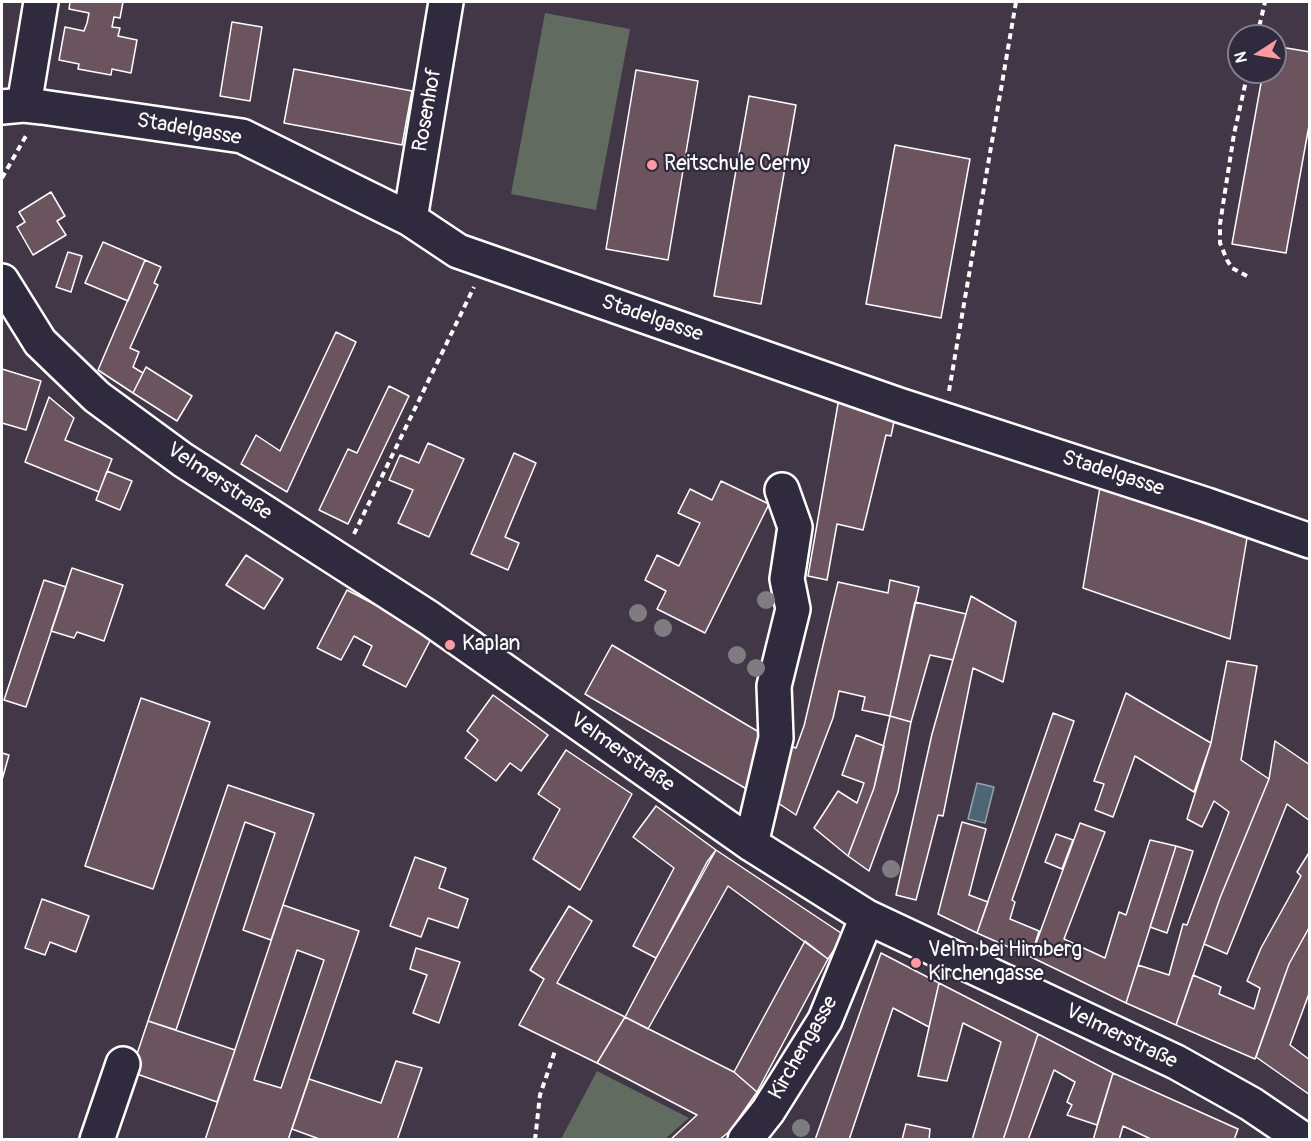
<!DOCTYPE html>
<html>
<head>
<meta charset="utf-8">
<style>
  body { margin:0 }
  #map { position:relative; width:1311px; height:1141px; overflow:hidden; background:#413747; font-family:Pangolin,sans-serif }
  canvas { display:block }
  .frame { position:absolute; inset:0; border:3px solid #fff; pointer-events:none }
  .north { position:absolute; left:1227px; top:24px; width:60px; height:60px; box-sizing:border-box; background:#2f2a3d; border:2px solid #827f8b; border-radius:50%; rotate:258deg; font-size:16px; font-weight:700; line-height:24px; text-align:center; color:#fff }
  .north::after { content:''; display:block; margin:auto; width:21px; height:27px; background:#ff9aa2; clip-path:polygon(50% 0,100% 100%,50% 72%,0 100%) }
</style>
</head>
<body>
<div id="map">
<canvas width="1311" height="1141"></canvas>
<div class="frame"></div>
<div class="north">N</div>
</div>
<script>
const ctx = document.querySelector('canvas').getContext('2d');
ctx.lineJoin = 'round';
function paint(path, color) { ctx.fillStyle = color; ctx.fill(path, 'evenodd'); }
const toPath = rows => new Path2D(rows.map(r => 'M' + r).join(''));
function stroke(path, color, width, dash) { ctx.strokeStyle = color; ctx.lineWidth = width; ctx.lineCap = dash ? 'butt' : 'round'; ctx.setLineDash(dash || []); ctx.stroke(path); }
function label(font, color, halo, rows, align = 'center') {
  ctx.font = font + ' Pangolin,sans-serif'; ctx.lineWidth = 4.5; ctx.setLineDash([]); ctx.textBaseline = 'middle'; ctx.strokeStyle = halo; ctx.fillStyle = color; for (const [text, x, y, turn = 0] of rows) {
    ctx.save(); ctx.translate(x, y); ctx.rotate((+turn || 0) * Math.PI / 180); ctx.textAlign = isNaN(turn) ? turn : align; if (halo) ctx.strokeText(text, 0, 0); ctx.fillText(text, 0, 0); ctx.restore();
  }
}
paint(toPath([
  [545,13,630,29,596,210,511,194],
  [597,1071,689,1118,665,1139,561,1139]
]), '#616b5f');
const water = toPath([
  [977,783,994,787,985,823,968,819,977,783]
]);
paint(water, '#4d6675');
stroke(water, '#94a3ac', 1.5);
const building = toPath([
  [70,2,123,2,120,18,114,17,112,27,120,28,118,36,137,40,131,73,112,69,111,75,78,69,79,64,59,60,65,27,84,31,87,23,89,13,69,9,70,2],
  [232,22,262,27,250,101,220,96,232,22],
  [1275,46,1310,52,1310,120,1286,253,1232,244,1263,72,1275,72,1275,46],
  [294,69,412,91,402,145,284,123,294,69],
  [636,70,698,81,668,260,606,249,636,70],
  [749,96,796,105,761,304,714,296,749,96],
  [895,145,970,159,941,318,866,304,895,145],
  [51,192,65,216,57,221,66,235,33,255,17,227,25,222,19,212,51,192],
  [103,242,145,260,128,301,85,283,103,242],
  [68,252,82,256,71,292,56,287,68,252],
  [145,260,161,267,154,283,158,285,130,348,139,352,133,367,143,373,133,393,98,370,145,260],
  [336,332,356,342,287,492,241,464,256,435,280,451,336,332],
  [146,367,192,396,177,421,133,393,146,367],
  [2,369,41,381,26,430,2,423,2,369],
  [389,386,409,396,348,524,319,510,348,449,357,453,389,386],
  [49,397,74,418,65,440,112,459,99,492,25,462,49,397],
  [839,398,895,417,891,436,886,435,863,530,837,524,827,580,808,576,839,398],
  [428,443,464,459,429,537,398,523,413,490,389,480,400,455,419,463,428,443],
  [514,453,536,463,505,537,519,543,508,570,471,554,514,453],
  [107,471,132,481,120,510,96,500,107,471],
  [721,481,769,504,705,633,657,609,666,591,645,580,657,555,679,566,700,523,678,513,690,489,712,500,721,481],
  [1100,487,1247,538,1230,639,1083,588,1100,487],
  [246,555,283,579,264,609,226,585,246,555],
  [72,568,123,585,104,641,77,632,74,638,51,631,72,568],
  [44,580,66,587,26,707,4,700,44,580],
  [890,580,919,587,890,716,862,710,865,697,839,691,833,718,796,815,769,797,787,745,796,748,804,726,838,582,888,593,890,580],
  [347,590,433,635,406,687,363,665,372,646,354,636,341,660,317,648,347,590],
  [971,596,1016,622,1003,682,973,668,943,816,938,815,916,900,896,895,932,734,971,596],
  [915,602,966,614,953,660,930,655,911,722,890,716,915,602],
  [612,645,769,738,750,791,585,694,612,645],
  [1227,661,1257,666,1241,760,1269,779,1220,898,1176,1025,1126,1003,1138,965,1169,975,1183,924,1187,925,1229,812,1214,801,1202,827,1187,819,1211,743,1227,661],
  [1126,693,1211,743,1194,792,1135,756,1113,817,1095,810,1104,784,1094,781,1126,693],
  [493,695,548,735,521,771,510,763,496,781,465,758,478,740,467,731,493,695],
  [141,698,210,722,153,889,85,866,141,698],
  [1053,713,1074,721,1012,900,1015,902,1010,919,1039,931,1031,957,977,933,1053,713],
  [890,716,911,722,898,792,869,871,848,856,874,788,890,716],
  [856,735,884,746,874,788,848,856,814,828,838,791,857,803,864,783,842,775,856,735],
  [1275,741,1310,765,1310,821,1287,804,1227,954,1204,944,1220,898,1269,779,1275,741],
  [566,750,632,794,580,890,533,859,560,809,538,794,566,750],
  [2,753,9,755,2,780,2,753],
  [228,785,314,814,271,940,243,930,275,833,245,822,176,1030,148,1021,228,785],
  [656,806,716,850,656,958,633,946,674,868,633,837,656,806],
  [962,822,986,829,969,895,988,902,977,933,938,914,962,822],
  [1080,823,1105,832,1064,939,1105,958,1119,912,1126,915,1150,840,1176,846,1126,1003,1031,957,1080,823],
  [1056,834,1073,840,1062,869,1045,862,1056,834],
  [1176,846,1193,851,1167,933,1150,927,1176,846],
  [716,850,844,935,828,959,728,886,648,1029,625,1017,707,862,716,850],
  [1310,851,1310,926,1289,964,1255,1059,1176,1025,1193,975,1221,987,1219,994,1254,1009,1260,988,1247,981,1261,948,1301,876,1297,872,1310,851],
  [415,857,446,868,439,888,468,899,458,928,428,918,421,937,390,926,415,857],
  [42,899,89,916,76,952,50,942,45,955,25,948,42,899],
  [283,905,359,931,288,1140,205,1140,283,905],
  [297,950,324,960,281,1088,254,1080,297,950],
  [569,906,592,921,557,983,625,1017,597,1063,519,1025,544,979,530,970,569,906],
  [1310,926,1310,991,1290,1045,1310,1060,1310,1095,1256,1057,1289,964,1310,926],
  [805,941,828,959,757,1092,734,1072,805,941],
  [416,948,460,962,439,1023,413,1013,427,975,410,969,416,948],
  [881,953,939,983,929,1027,893,1008,849,1140,815,1140,881,953],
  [939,983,1038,1034,1003,1140,972,1140,1001,1042,963,1023,947,1081,918,1076,939,983],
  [625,1017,734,1072,757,1092,730,1131,719,1140,670,1140,697,1115,597,1063,625,1017],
  [148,1021,235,1050,217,1102,131,1072,148,1021],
  [1038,1034,1113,1073,1097,1125,1067,1115,1072,1105,1067,1102,1075,1082,1054,1070,1028,1140,1003,1140,1038,1034],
  [396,1061,422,1068,397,1140,322,1140,292,1129,309,1079,381,1103,396,1061],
  [1113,1073,1238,1129,1234,1140,1153,1140,1123,1126,1119,1140,1093,1140,1113,1073],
  [906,1124,930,1129,929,1140,902,1140,906,1124]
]);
paint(building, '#6c545f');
stroke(building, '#fff', 1.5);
const minor = toPath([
  [24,105,41,2],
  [2,107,24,105,42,107,242,136,410,219,458,251,899,405,1207,505,1310,541],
  [410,219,446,2],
  [2,281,40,342,97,397,183,460,429,618,751,844,867,917,1176,1062,1251,1104,1304,1140],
  [751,844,776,738,774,686,793,609,787,579,795,527,782,490],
  [97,1140,123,1064],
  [745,1140,768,1111,825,1020,867,917]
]);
stroke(minor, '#fff', 38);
stroke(toPath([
  [1257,36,1265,2],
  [2,178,27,134],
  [1247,276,1232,268,1227,260,1220,243,1220,224,1234,134,1248,72],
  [949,391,1016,2],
  [354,534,474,287],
  [535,1140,540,1095,555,1051]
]), '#fff', 4, [6, 4.5]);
stroke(minor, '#2f2a3d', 33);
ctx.fillStyle = '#7e7c80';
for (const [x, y] of [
  [766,600],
  [638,613],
  [663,628],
  [737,655],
  [756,668],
  [891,869],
  [801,1128]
]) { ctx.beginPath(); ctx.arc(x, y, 9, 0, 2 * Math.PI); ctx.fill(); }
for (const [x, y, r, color] of [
  [652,165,6,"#ff9aa2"],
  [450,645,6,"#ff9aa2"],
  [916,963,6,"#ff9aa2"]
]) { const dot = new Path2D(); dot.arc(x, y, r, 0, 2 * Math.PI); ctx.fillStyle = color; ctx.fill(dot); stroke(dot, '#2f2a3d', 2); }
label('21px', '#fff', '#2f2a3d', [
  ["Rosenhof",428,110,-80],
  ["Stadelgasse",189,130,10],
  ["Stadelgasse",652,319,19],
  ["Stadelgasse",1113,474,18],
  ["Velmerstraße",219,482,34],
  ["Velmerstraße",622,753,35],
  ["Velmerstraße",1121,1037,26],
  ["Kirchengasse",804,1048,-60]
]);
label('21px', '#fff', '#2f2a3d', [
  ["Reitschule Cerny",664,165],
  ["Kaplan",462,645],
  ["Velm bei Himberg",928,951],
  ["Kirchengasse",928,975]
], 'left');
</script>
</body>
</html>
